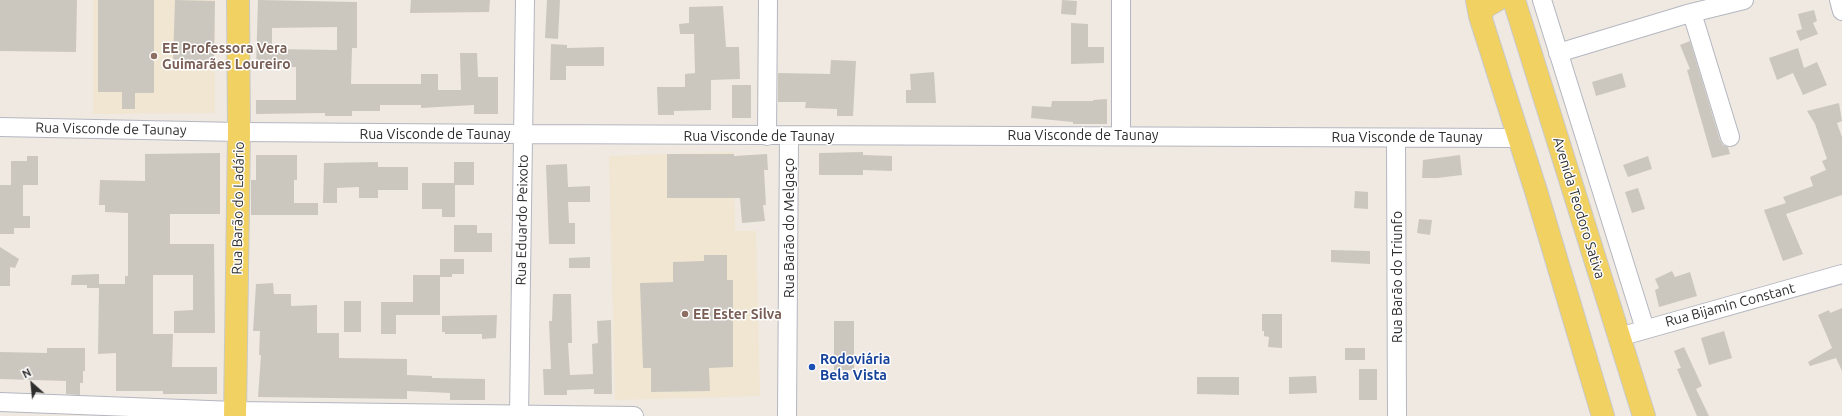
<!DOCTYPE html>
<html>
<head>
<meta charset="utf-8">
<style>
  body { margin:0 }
  #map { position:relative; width:1842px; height:416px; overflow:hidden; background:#efe9e1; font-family:Ubuntu,sans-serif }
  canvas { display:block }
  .north { position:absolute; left:12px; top:364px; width:40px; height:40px; -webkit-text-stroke:3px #fff; paint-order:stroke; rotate:333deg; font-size:11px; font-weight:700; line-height:16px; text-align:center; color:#2e2e2e }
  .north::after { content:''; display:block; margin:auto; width:14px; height:18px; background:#2e2e2e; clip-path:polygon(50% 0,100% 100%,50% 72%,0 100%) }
</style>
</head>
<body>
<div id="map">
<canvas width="1842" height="416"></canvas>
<div class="north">N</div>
</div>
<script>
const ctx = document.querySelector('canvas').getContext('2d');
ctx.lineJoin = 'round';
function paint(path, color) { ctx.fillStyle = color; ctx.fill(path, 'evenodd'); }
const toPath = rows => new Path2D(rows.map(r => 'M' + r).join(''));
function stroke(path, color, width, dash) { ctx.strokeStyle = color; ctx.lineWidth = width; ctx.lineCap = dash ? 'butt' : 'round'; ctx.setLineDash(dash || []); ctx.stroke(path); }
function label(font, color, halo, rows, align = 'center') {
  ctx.font = font + ' Ubuntu,sans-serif'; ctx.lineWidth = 3; ctx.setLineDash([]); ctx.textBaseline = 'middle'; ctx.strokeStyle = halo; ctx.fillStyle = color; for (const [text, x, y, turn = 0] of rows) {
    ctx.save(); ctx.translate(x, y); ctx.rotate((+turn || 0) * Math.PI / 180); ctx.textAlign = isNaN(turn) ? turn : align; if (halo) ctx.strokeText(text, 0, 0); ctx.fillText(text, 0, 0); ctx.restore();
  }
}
paint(toPath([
  [93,0,215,0,215,113,93,114],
  [734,152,735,231,756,231,760,396,615,400,609,156]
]), '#f0e6d1');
paint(toPath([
  [0,0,77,0,76,52,0,51],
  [98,0,154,0,154,93,135,93,135,109,122,109,122,92,98,92],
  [175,0,215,1,214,63,173,62],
  [258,0,357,2,357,48,352,48,351,84,421,84,421,74,438,74,438,90,461,90,460,53,477,53,478,77,498,77,498,114,474,114,474,105,421,108,421,105,380,105,380,111,352,111,352,116,325,116,325,113,256,114,256,100,296,100,296,67,256,68],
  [337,27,337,50,272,49,272,28],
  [411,0,490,0,489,12,410,13],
  [547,0,560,0,558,39,545,38],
  [1062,0,1077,1,1076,15,1061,14],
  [723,6,726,47,739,47,740,79,711,80,711,110,674,111,674,115,658,115,657,87,685,87,685,74,695,73,694,34,680,34,679,24,689,23,689,7],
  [1814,10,1817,21,1813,23,1818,34,1800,41,1796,31,1802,29,1798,14],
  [1071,23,1088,24,1088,47,1104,47,1104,63,1071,64],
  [1690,41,1720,140,1723,145,1728,147,1730,154,1712,158,1687,70,1690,69,1680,45],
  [551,44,567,45,567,48,604,47,604,66,566,66,566,80,550,80],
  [1798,48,1804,68,1817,62,1827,85,1803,95,1793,73,1777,80,1769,58],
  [831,60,856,61,853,116,837,116,837,109,805,108,806,102,778,102,778,73,830,74],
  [934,72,936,103,906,103,906,90,911,90,910,74],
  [1622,73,1626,87,1596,96,1592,82],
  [732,85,751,85,751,118,732,118],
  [1107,99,1107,124,1073,124,1073,122,1031,118,1032,106,1051,107,1052,101,1093,101,1093,100],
  [1839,103,1842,121,1837,123,1842,137,1842,195,1786,214,1803,254,1783,261,1764,210,1786,203,1783,197,1813,186,1810,177,1826,170,1822,161,1827,159,1815,124,1807,111],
  [863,152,863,155,892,156,892,171,863,170,863,175,819,175,819,153],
  [220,153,220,214,170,214,170,244,214,244,215,333,174,333,174,311,193,310,193,275,153,275,153,334,173,334,172,367,217,367,217,394,163,394,163,391,116,391,116,353,98,354,99,287,99,288,87,288,87,285,71,285,72,275,99,274,99,284,125,284,125,276,128,276,128,213,105,212,105,205,99,205,100,180,145,181,145,154],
  [667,154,734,154,734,156,767,154,768,170,764,170,766,205,763,205,765,221,742,223,740,198,667,198],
  [256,155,297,155,297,180,294,180,294,203,318,203,318,215,251,215,251,180,256,180],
  [1460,155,1462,175,1437,178,1422,178,1423,160],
  [27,156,38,156,38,185,23,185,23,216,30,216,30,228,14,228,14,234,0,234,0,185,11,185,11,161,27,161],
  [1648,156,1652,169,1628,177,1623,165],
  [378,162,378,167,408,167,408,190,378,190,378,198,359,198,359,187,337,188,337,203,323,203,324,163],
  [454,162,474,162,474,185,455,185,455,217,442,217,442,209,422,209,422,183,454,183],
  [567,164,568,187,590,186,590,202,568,202,569,223,575,223,575,244,549,244,546,165],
  [1638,188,1645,209,1632,213,1625,192],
  [1355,191,1368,192,1368,209,1354,208],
  [1419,219,1432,220,1430,235,1417,233],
  [454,225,477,225,477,233,492,233,492,252,454,252],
  [0,247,19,259,15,268,10,267,10,286,0,286],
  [1331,250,1370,251,1370,264,1331,262],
  [704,255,727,255,727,280,733,280,733,367,709,368,710,391,651,392,651,368,643,368,640,283,673,282,673,262,704,261],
  [590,257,590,268,569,268,569,258],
  [440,259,464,259,464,274,452,274,452,277,440,277],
  [1672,271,1675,277,1690,272,1697,296,1659,307,1655,290,1659,288,1655,279],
  [413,275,440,275,440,315,396,315,396,334,381,334,381,302,413,302],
  [273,283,274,294,291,294,291,306,317,305,317,333,339,333,339,358,407,359,407,375,432,376,432,378,485,379,485,400,450,400,450,393,407,391,407,399,258,397,261,355,259,355,260,331,253,331,256,284],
  [553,294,571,294,572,343,568,343,570,375,593,374,592,344,598,343,597,321,611,320,612,394,594,394,594,389,567,390,567,395,544,395,543,369,551,369,549,321,552,321],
  [344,301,361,301,361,332,344,332],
  [1842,308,1842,371,1836,358,1810,366,1808,362,1832,348,1818,315,1829,310,1830,313],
  [1262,314,1282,314,1282,348,1268,347,1269,337,1264,336,1264,331,1262,331],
  [497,315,496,338,482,339,482,334,445,334,445,332,442,332,442,316],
  [834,321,854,321,854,370,834,370],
  [1724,331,1732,358,1709,365,1701,338],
  [1684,347,1702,386,1696,389,1709,416,1697,416,1677,369,1681,368,1674,351],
  [47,348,85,348,85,371,83,371,83,383,80,383,80,395,66,394,66,381,0,379,0,352,47,353],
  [1345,348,1365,348,1365,360,1345,360],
  [1359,369,1377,369,1377,400,1359,400],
  [1316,376,1317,393,1289,394,1289,377],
  [1197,377,1239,377,1239,395,1197,394]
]), '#cbc7bf');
const minor = toPath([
  [1542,0,1645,329],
  [1839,0,1842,11],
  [1692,13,1730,137],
  [1558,53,1687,14,1744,0],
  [0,127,239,132,523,134,1519,138],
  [1121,135,1121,0],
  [767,136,768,0],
  [1396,139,1397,416],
  [1619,337,1842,274],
  [0,402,235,411,634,416],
  [519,416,525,0],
  [787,416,789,136]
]);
const major = toPath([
  [1477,0,1480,16,1536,191,1603,416],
  [1514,0,1644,416],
  [1480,16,1485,7,1497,0],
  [235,416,239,132,238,0]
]);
stroke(minor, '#b4b7c1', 20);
stroke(major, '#c9c9c9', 24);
stroke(minor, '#fff', 18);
stroke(major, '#f2d163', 22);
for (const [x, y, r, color] of [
  [154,56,4,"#8d6e63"],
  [685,314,4,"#8d6e63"],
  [812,367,4,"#1a4fb4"]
]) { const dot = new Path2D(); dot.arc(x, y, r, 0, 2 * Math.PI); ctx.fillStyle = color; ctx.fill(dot); stroke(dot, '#fff', 1.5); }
label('bold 14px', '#785e54', '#fff', [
  ["EE Professora Vera",162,48],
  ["Guimarães Loureiro",162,64],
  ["EE Ester Silva",693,314]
], 'left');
label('14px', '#2e2e2e', '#fff', [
  ["Rua Visconde de Taunay",111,129,1],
  ["Rua Visconde de Taunay",435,134],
  ["Rua Visconde de Taunay",1083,135],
  ["Rua Visconde de Taunay",759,136],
  ["Rua Visconde de Taunay",1407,137],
  ["Rua Barão do Ladário",238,208,-89],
  ["Avenida Teodoro Sativa",1579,208,73],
  ["Rua Eduardo Peixoto",522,220,-89],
  ["Rua Barão do Melgaço",789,228,-90],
  ["Rua Barão do Triunfo",1397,277,-90],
  ["Rua Bijamin Constant",1730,305,-15]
]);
label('bold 14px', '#164399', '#fff', [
  ["Rodoviária",820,359],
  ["Bela Vista",820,375]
], 'left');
</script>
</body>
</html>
